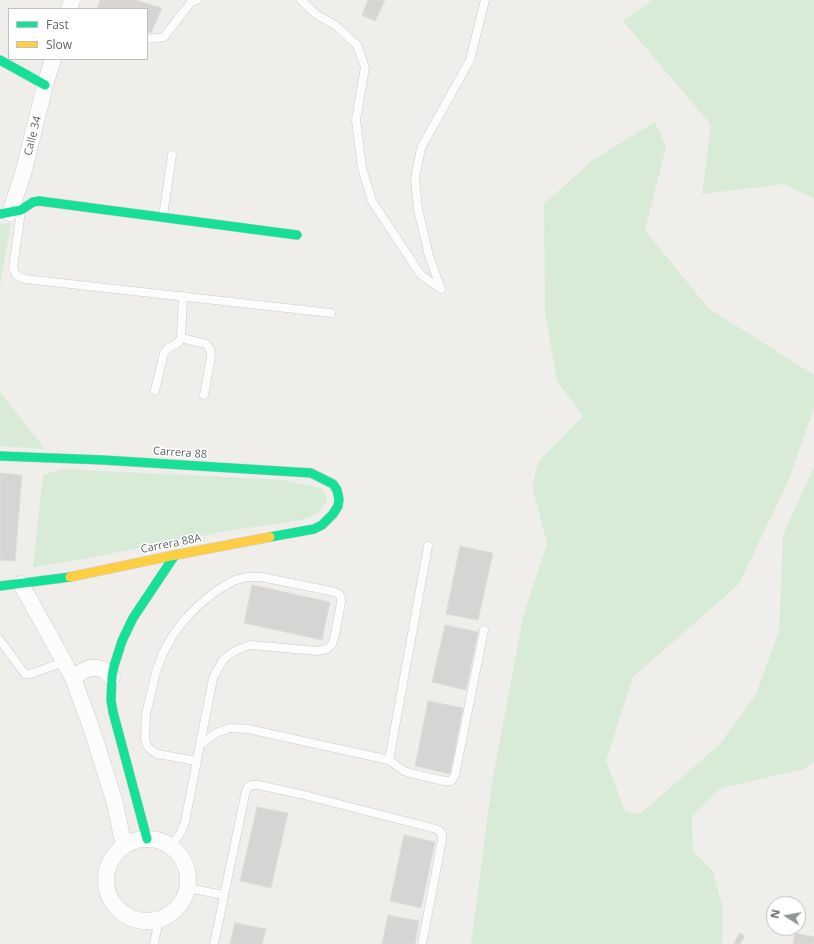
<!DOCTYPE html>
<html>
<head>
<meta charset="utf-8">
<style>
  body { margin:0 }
  #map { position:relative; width:814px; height:944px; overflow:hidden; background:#efeeea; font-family:"Open Sans",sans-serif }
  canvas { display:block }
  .legend { position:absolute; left:8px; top:8px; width:140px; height:52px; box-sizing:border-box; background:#fff; border:1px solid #bfc1c3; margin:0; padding:5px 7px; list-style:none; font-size:12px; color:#5f6368 }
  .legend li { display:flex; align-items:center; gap:8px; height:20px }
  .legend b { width:20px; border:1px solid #bfc1c3 }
  .north { position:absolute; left:766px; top:896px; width:40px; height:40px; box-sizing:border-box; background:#fff; border:1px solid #bfc1c3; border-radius:50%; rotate:281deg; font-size:11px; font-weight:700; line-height:16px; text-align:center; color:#5f6368 }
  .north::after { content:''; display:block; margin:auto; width:14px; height:18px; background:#919496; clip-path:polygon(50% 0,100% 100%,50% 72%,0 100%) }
</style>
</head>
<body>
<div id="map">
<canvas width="814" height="944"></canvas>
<ul class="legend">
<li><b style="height:5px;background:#16e098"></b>Fast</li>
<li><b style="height:5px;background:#ffcf43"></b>Slow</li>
</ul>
<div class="north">N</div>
</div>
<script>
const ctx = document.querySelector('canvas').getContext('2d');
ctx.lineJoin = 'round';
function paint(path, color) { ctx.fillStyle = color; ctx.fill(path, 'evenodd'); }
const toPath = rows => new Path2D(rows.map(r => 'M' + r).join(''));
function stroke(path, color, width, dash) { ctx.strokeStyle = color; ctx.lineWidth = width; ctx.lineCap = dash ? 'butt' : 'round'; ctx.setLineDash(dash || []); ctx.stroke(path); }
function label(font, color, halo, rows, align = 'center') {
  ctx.font = font + ' "Open Sans",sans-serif'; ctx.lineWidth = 3; ctx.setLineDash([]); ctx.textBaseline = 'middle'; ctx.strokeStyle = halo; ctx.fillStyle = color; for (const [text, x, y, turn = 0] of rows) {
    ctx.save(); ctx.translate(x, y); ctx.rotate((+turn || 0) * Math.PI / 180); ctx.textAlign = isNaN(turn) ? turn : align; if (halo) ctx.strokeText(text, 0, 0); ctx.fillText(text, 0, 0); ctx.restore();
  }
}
paint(toPath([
  [653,0,814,0,814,199,784,184,702,194,711,125,623,21],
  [655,122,666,147,645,230,708,308,814,375,814,408,789,479,739,584,633,677,606,761,625,811,640,814,720,744,756,694,779,631,783,535,814,467,814,761,804,769,721,788,692,817,693,851,713,872,723,908,722,944,471,944,492,783,523,617,547,543,532,486,539,461,583,416,557,381,545,311,544,204,593,160],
  [11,223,0,286,0,224],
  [0,392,45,449,0,446],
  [63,469,282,480,321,488,325,493,327,501,318,513,301,520,221,532,78,560,33,567,43,475]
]), '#d8ebd6');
const building = toPath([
  [100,0,135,0,162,8,151,33,147,32,147,9,97,9,100,0],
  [368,0,385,0,375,21,362,15,368,0],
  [0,473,22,475,15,561,0,560,0,473],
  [460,546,493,553,478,620,446,614,460,546],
  [252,585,330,602,322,640,244,623,252,585],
  [445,625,478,632,466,690,432,682,445,625],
  [428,701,463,708,450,774,415,766,428,701],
  [257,807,288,813,271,888,240,881,257,807],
  [404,835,435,842,421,908,390,901,404,835],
  [388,915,419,921,415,944,382,944,388,915],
  [235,923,266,929,262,944,230,944,235,923],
  [740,933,745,936,740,944,733,944,740,933],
  [795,933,814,937,814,944,793,944,795,933]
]);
paint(building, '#d6d5d3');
stroke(building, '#deddd9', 1);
const lane = toPath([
  [301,0,317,15,335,25,357,45,365,67,356,120,362,168,372,201,421,275,441,289],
  [147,39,164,37,191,2,197,0],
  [21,211,13,268,16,275,25,279,331,313],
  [163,216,172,155],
  [441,289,429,256,418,209,415,178,421,148,470,60,485,0],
  [181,338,206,344,210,349,211,357,204,395],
  [155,390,164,353,168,348,177,344,181,338,183,296],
  [0,640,25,674,30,674,64,662],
  [389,760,428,546],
  [197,761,157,754,151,750,147,746,145,738,146,714,156,672,163,653,173,635,186,618,199,605,216,591,235,580,248,577,261,577,335,592,339,594,341,598,341,603,334,639,332,644,327,649,317,651,251,645,241,648,230,654,223,660,213,678,200,745],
  [171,847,181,832,185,822,200,745,216,733,230,728,248,729,389,760,404,771,410,773,444,781,451,781,455,775,484,630],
  [187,888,224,895],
  [154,944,159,919],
  [214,944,245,795,247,788,252,785,258,785,300,794,436,829,440,831,442,835,442,840,422,944]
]);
const street = toPath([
  [69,9,72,0],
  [10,213,24,170,45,85,53,59],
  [21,584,73,678,92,730,114,800,124,846],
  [73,678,83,671,90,668,98,668,106,671,112,677],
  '106 880a41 41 0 1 1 82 0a41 41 0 1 1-82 0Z'
]);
const fast = toPath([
  [0,60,45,85],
  [0,214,21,210,33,202,39,201,297,235],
  [0,456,103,460,311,473,333,484,337,490,339,499,338,506,333,514,322,525,314,529,270,537],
  [0,586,70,577],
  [147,839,113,712,111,700,112,677,114,666,122,641,133,618,175,555]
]);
const slow = toPath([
  [70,577,175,555,270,537]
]);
stroke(lane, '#cbcccc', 9);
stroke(street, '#cbcccc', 17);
stroke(fast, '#cacacb', 10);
stroke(slow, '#cacacb', 10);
stroke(lane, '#fdfcfc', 8);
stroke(street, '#fdfcfc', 16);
stroke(fast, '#16e098', 9);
stroke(slow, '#ffcf43', 9);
label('11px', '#5f6368', '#fff', [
  ["Calle 34",33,136,-76],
  ["Carrera 88",180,453,4],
  ["Carrera 88A",171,544,-11]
]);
</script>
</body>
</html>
